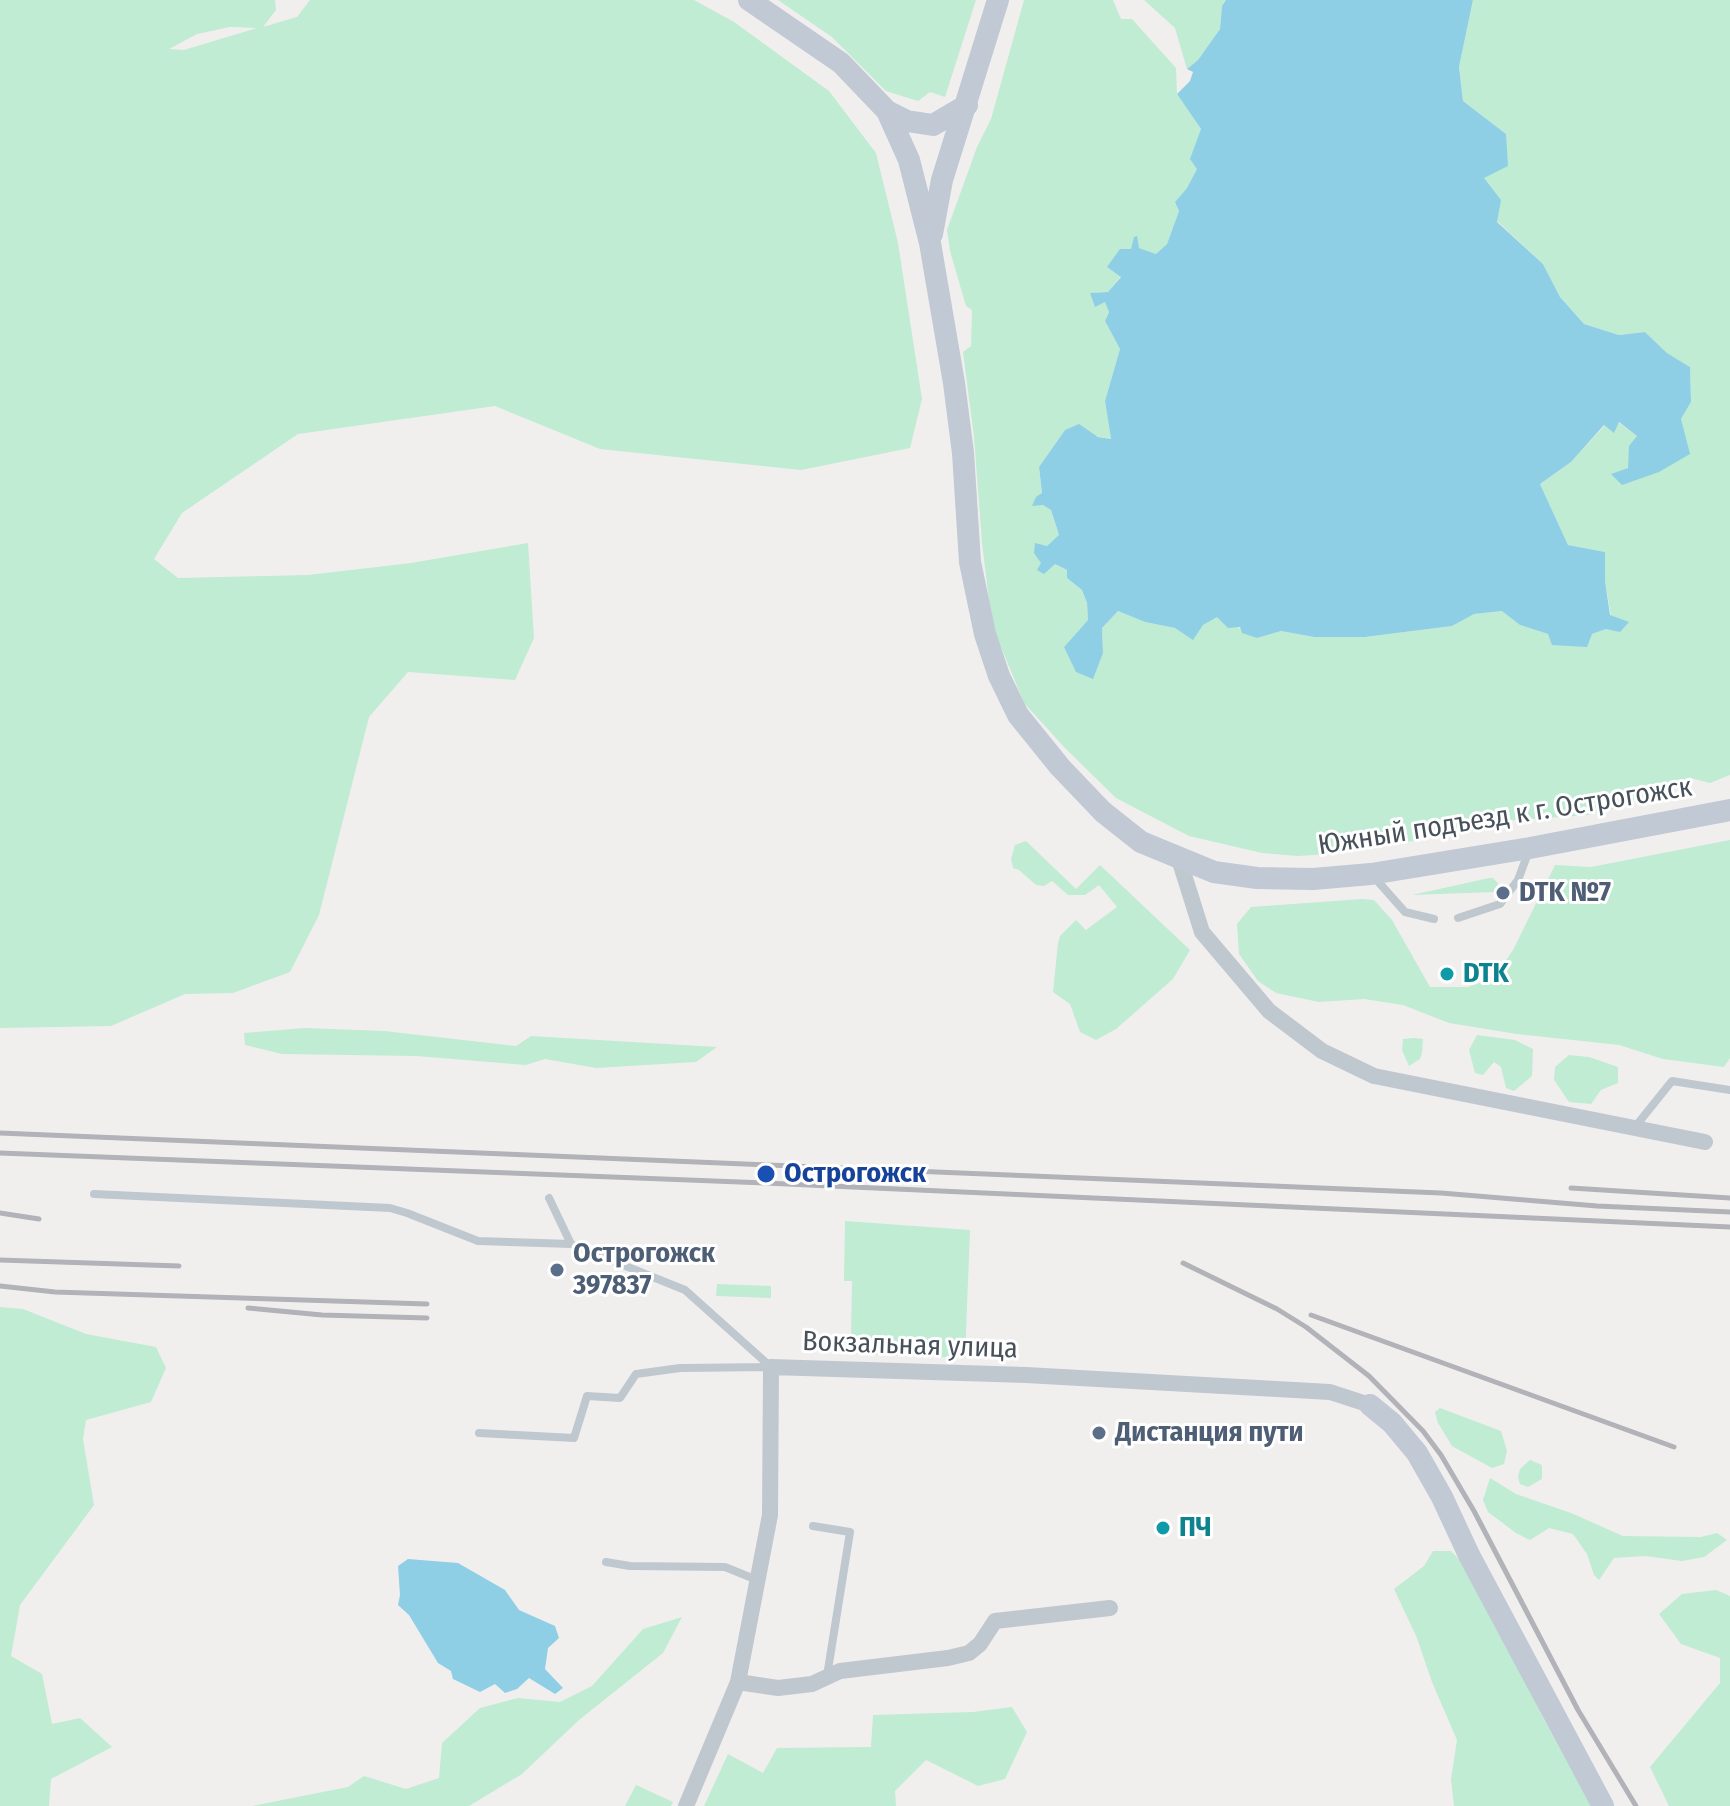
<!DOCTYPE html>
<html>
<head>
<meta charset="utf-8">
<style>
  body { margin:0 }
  canvas { display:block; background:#f1eeee }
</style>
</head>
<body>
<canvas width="1730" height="1806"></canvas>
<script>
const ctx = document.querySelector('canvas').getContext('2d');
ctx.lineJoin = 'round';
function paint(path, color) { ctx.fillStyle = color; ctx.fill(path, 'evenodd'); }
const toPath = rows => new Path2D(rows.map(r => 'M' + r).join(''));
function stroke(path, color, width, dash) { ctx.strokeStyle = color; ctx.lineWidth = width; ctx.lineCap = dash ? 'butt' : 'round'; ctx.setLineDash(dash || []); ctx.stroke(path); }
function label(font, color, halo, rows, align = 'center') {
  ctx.font = font + ' "Fira Sans Condensed",sans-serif'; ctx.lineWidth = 6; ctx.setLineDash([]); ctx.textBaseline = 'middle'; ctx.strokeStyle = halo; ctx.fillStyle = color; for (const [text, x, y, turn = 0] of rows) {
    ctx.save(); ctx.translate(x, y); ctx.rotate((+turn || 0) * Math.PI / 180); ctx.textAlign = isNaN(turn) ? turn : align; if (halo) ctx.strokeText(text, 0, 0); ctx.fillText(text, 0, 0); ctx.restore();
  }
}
paint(toPath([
  [0,0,275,0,276,10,263,27,297,17,310,0,694,0,734,22,829,91,876,153,898,243,922,399,910,448,801,470,600,449,495,406,298,434,182,513,154,559,178,578,308,575,411,563,528,543,534,638,515,680,408,672,369,717,319,915,290,972,233,993,185,994,111,1026,0,1028],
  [230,27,257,28,184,50,169,49,197,34],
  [778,0,976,0,945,97,930,92,918,101,886,91,832,37],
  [1024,0,1113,0,1121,19,1132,19,1176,68,1177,94,1201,129,1197,169,1187,188,1175,202,1179,211,1167,244,1156,254,1139,248,1131,249,1108,268,1121,276,1108,292,1091,293,1105,302,1109,311,1105,321,1120,349,1105,401,1111,439,1065,430,1039,467,1042,494,1033,505,1043,505,1051,510,1059,536,1047,546,1035,544,1055,564,1067,570,1067,578,1082,590,1087,603,1088,620,1064,647,1103,653,1102,628,1118,611,1145,622,1175,628,1193,639,1203,625,1217,616,1257,638,1281,631,1314,637,1365,637,1452,626,1473,614,1503,611,1520,625,1548,634,1592,634,1606,629,1611,616,1605,581,1605,552,1568,545,1540,484,1571,462,1605,425,1618,422,1637,436,1622,485,1681,419,1691,402,1690,367,1667,353,1645,332,1619,335,1584,324,1560,297,1543,264,1497,221,1484,178,1506,134,1463,101,1459,67,1473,0,1730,0,1730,775,1710,783,1694,779,1672,782,1656,795,1636,798,1629,805,1588,815,1502,821,1457,836,1433,829,1413,841,1330,854,1298,856,1262,853,1189,836,1116,798,1065,748,1024,703,992,625,982,543,974,437,963,352,971,346,972,310,966,306,950,251,947,230,977,147,991,119],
  [1144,0,1226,0,1222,6,1220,29,1198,60,1187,69,1175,28],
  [1730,840,1730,1058,1724,1067,1663,1059,1619,1045,1517,1034,1449,1023,1403,1005,1364,999,1319,1002,1276,993,1258,981,1239,954,1237,924,1251,907,1362,899,1374,900,1392,920,1430,987,1468,987,1494,978,1513,950,1555,865,1591,867],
  [1026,841,1076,889,1100,865,1190,950,1173,979,1116,1029,1096,1040,1080,1032,1070,1004,1053,992,1058,943,1060,936,1076,920,1086,930,1117,907,1099,885,1085,895,1068,895,1052,881,1044,886,1036,885,1019,870,1013,868,1011,859,1015,845],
  [1489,878,1493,878,1498,883,1497,891,1494,892,1412,895],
  [305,1028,384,1031,516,1046,531,1036,717,1047,696,1062,596,1068,545,1059,526,1065,416,1056,282,1054,245,1045,244,1033],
  [1477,1035,1515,1040,1533,1049,1532,1076,1514,1091,1506,1088,1501,1067,1494,1062,1483,1075,1475,1073,1469,1050],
  [1414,1038,1423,1039,1422,1053,1420,1059,1409,1066,1402,1050,1403,1039],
  [1569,1055,1589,1057,1618,1067,1618,1083,1601,1090,1591,1104,1569,1102,1554,1080,1555,1067],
  [845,1221,970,1230,965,1358,852,1354,859,1346,858,1341,851,1337,852,1281,844,1281],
  [717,1284,771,1286,771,1298,716,1296],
  [0,1307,23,1309,86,1334,156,1347,166,1368,151,1402,86,1420,83,1439,94,1505,20,1605,11,1656,42,1674,52,1724,80,1718,112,1747,51,1779,49,1806,0,1806],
  [1440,1408,1501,1431,1507,1451,1504,1464,1492,1468,1452,1446,1438,1423,1435,1412],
  [1530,1460,1542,1465,1542,1479,1528,1487,1520,1484,1518,1477,1520,1469],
  [1490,1478,1516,1494,1571,1513,1623,1536,1701,1537,1717,1533,1727,1540,1704,1557,1682,1561,1645,1556,1614,1558,1599,1580,1594,1575,1587,1554,1573,1534,1549,1528,1530,1540,1516,1533,1488,1512,1483,1500],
  [1433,1551,1451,1551,1465,1565,1503,1632,1540,1712,1591,1806,1454,1806,1451,1779,1457,1740,1432,1682,1417,1638,1394,1589,1424,1566],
  [1716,1590,1730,1596,1730,1806,1669,1806,1650,1767,1720,1683,1720,1658,1681,1644,1659,1614,1682,1594],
  [682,1617,663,1653,579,1720,522,1774,469,1806,252,1806,348,1787,364,1776,406,1789,439,1778,442,1743,480,1708,518,1698,560,1702,592,1686,643,1629],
  [1012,1707,1027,1732,1005,1779,978,1786,926,1760,895,1791,896,1806,704,1806,728,1754,763,1773,777,1748,871,1747,873,1715,973,1712],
  [636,1785,673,1802,671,1806,625,1806]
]), '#bfecd3');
paint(toPath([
  [1226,0,1473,0,1459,67,1463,101,1506,134,1508,166,1484,178,1501,200,1497,222,1543,264,1560,297,1584,324,1619,335,1645,332,1667,353,1690,367,1691,402,1681,419,1690,454,1659,472,1622,485,1611,474,1628,468,1629,446,1637,436,1619,422,1614,433,1604,425,1571,462,1540,484,1568,545,1605,552,1605,581,1610,615,1629,622,1620,632,1606,629,1592,634,1587,647,1552,645,1548,634,1520,625,1502,611,1474,614,1452,626,1365,637,1314,637,1281,631,1257,638,1242,633,1240,627,1228,628,1217,617,1203,625,1193,640,1175,628,1145,622,1118,611,1102,628,1103,653,1093,679,1076,672,1064,647,1088,620,1087,603,1082,590,1067,578,1067,570,1055,564,1044,574,1037,570,1041,563,1034,553,1035,543,1047,546,1059,535,1051,510,1043,505,1032,506,1036,497,1042,493,1039,467,1065,430,1079,424,1098,437,1111,439,1105,401,1120,349,1105,321,1109,312,1105,302,1095,307,1090,293,1108,292,1121,277,1107,267,1120,249,1131,249,1134,237,1137,236,1139,248,1156,254,1167,244,1179,211,1175,202,1187,188,1197,169,1190,159,1201,129,1177,94,1190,81,1193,72,1187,69,1198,60,1220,29,1222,6],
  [408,1559,458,1563,505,1590,519,1610,555,1626,559,1638,548,1648,545,1669,563,1688,555,1694,529,1678,517,1689,505,1693,495,1684,480,1692,453,1679,451,1671,438,1663,409,1615,398,1605,400,1595,398,1566]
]), '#8fcfe6');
stroke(toPath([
  [1374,877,1405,912,1434,919],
  [1458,918,1500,904,1518,880,1528,853],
  [1635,1127,1672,1081,1730,1090],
  [94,1194,390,1208,407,1213,478,1241,571,1244,685,1290,771,1367],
  [549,1198,571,1244],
  [479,1433,574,1438,587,1396,620,1398,636,1374,680,1368,771,1367],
  [813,1526,850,1532,827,1676],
  [606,1562,630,1566,725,1567,757,1580]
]), '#c0c8cf', 8);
stroke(toPath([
  [1179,859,1202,932,1269,1011,1322,1051,1374,1076,1705,1142],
  [1110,1608,995,1621,980,1644,969,1653,948,1658,840,1671,812,1684,778,1688,738,1682,770,1515,771,1367,1026,1375,1330,1392,1370,1405],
  [686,1806,738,1682]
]), '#c0c8cf', 16);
stroke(toPath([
  [749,0,841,63,887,111,909,160,930,243,954,383,963,453,970,562,985,634,999,676,1018,715,1060,767,1103,812,1141,842,1214,872,1257,878,1313,879,1371,874,1530,848,1730,810],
  [887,111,907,121,933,125,967,105],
  [932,234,942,180,998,0],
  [1370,1405,1392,1423,1417,1453,1442,1497,1469,1555,1603,1806]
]), '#c0c9d4', 22);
stroke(toPath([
  [0,1133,1441,1193,1597,1206,1730,1212],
  [0,1153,765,1183,1730,1227],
  [1571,1188,1730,1198],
  [0,1213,39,1219],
  [0,1260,179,1266],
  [1183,1263,1277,1309,1306,1327,1369,1376,1423,1431,1441,1455,1474,1511,1578,1710,1636,1806],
  [0,1286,55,1292,427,1304],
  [248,1308,322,1315,427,1318],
  [1311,1315,1674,1447]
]), '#b1b3b8', 5);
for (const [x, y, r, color] of [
  [1503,893,8,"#5c6f8a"],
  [1447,974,8,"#0f9aa8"],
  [766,1174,10,"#1a4fb4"],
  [557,1270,8,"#5c6f8a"],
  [1099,1433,8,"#5c6f8a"],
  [1163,1528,8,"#0f9aa8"]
]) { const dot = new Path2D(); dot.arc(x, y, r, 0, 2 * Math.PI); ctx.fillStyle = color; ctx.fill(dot); stroke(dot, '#fff', 3); }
label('28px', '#48515a', '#fff', [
  ["Южный подъезд к г. Острогожск",1505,817,-9],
  ["Вокзальная улица",910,1346,2]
]);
label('bold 28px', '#4e5e75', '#fff', [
  ["DTK №7",1519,893],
  ["Острогожск",573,1254],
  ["397837",573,1286],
  ["Дистанция пути",1115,1433]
], 'left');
label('bold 28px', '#0d838f', '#fff', [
  ["DTK",1463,974],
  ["ПЧ",1179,1528]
], 'left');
label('bold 28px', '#164399', '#fff', [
  ["Острогожск",784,1174]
], 'left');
</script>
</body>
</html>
